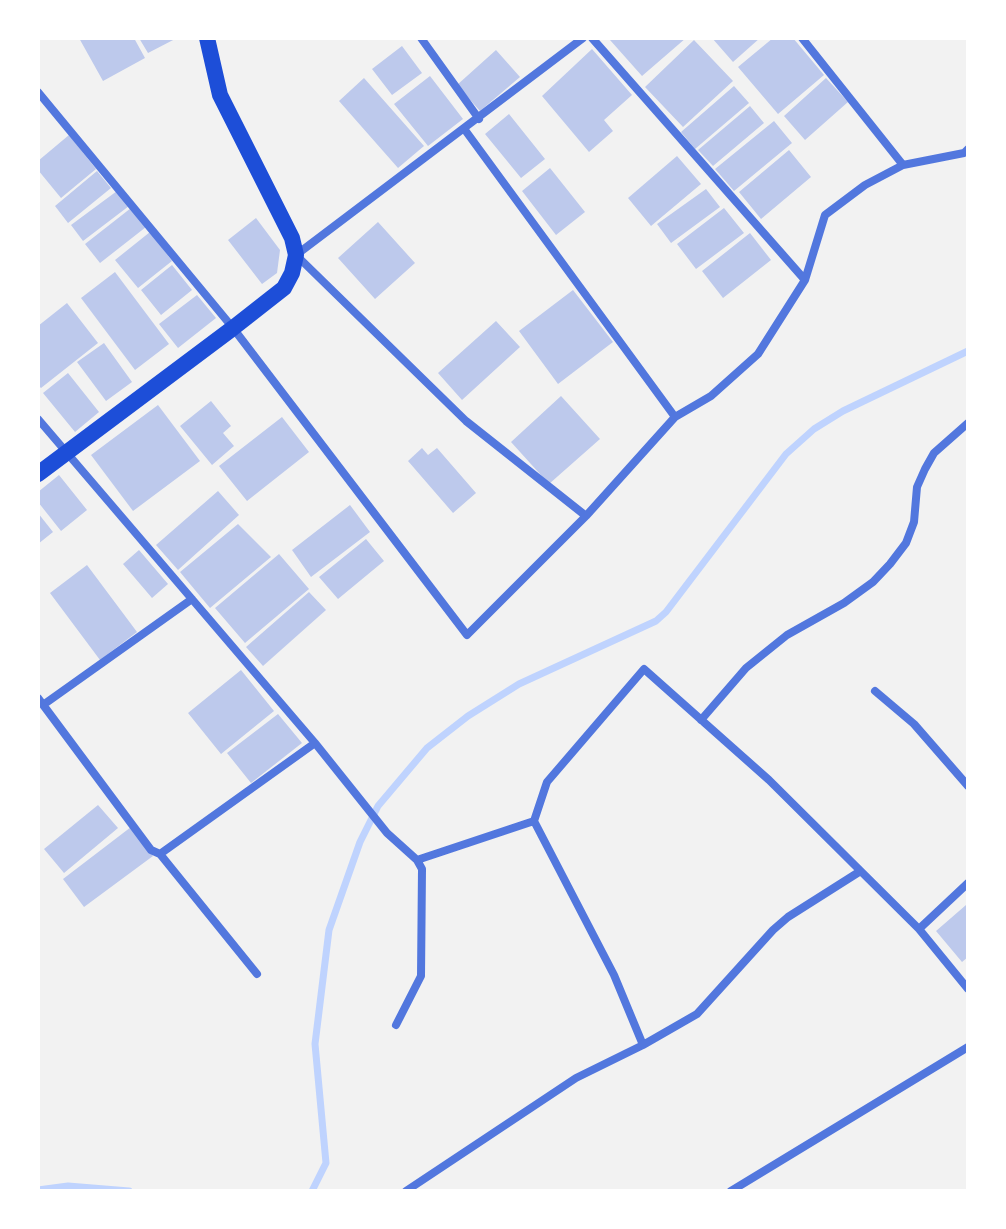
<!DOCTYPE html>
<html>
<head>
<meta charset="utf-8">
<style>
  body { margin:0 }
  #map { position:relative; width:1006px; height:1229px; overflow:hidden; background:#f2f2f2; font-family:"DejaVu Sans",sans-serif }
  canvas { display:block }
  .frame { position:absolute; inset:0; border:40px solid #fff; pointer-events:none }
</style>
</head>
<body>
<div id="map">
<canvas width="1006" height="1229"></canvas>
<div class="frame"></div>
</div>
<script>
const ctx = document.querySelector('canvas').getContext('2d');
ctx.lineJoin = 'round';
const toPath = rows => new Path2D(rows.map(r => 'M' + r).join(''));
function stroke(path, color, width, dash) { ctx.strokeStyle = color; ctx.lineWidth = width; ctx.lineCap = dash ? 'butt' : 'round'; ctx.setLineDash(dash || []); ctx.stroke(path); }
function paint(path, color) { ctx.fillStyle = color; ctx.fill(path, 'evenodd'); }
stroke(toPath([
  [38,1190,68,1186,129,1191],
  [312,1191,326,1163,315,1044,329,930,360,842,378,806,427,748,468,716,519,684,656,621,666,612,786,454,814,429,843,411,968,351]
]), '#bfd3fe', 7);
paint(toPath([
  [79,38,134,38,145,58,103,81],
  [139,38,177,38,148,53],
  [613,38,686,38,642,76,610,40],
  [712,38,760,38,733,62],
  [773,38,793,38,824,75,778,114,738,67],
  [694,40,733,81,683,127,645,87],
  [402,46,422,73,392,95,372,69],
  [592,49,632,95,604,120,613,131,589,152,542,96],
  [496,50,520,77,480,111,457,85],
  [430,76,463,119,428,146,394,104],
  [364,78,424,146,398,168,339,101],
  [826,78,848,102,805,140,784,116],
  [734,86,749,103,695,149,681,132],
  [750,106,764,123,713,166,698,150],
  [509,114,545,159,521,178,485,134],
  [774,121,792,143,734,191,715,169],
  [69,135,96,169,61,198,38,170,38,161],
  [789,150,811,177,761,219,739,192],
  [677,156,701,184,651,226,628,198],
  [550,168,585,212,556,235,522,191],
  [97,171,111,188,68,223,55,206],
  [706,189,720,207,671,243,657,224],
  [117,191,129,206,83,241,71,225],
  [131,208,146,227,100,263,85,244],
  [724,208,744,233,696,269,677,244],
  [256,218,280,250,277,273,262,284,228,240],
  [378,222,415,263,375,299,338,258],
  [150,232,172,261,138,288,115,260],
  [750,233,771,260,723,298,702,271],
  [172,265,192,290,161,315,141,290],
  [115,272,169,344,135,370,81,298],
  [573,290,613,342,558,384,519,331],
  [197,295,216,318,178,348,159,324],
  [67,303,98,343,41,388,38,385,38,326],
  [496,321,520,347,462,400,438,373],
  [104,343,132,382,106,401,77,362],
  [68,373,99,412,75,432,43,393],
  [561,396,600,439,549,484,511,442],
  [211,401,231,426,223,433,234,446,212,465,180,426],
  [158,405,200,461,133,511,91,455],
  [282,417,309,452,247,501,219,466],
  [422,448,428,455,437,448,476,493,453,513,408,461],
  [59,475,87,510,61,531,38,502,38,492],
  [218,491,239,515,178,570,156,545],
  [350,505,370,532,311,577,292,550],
  [38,513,53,532,38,544],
  [238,524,271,557,210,608,180,572],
  [366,539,384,561,338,599,319,577],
  [139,550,168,584,152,598,123,564],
  [279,554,309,589,245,643,215,608],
  [87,565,137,632,100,660,50,593],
  [309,592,326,610,263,666,246,647],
  [241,670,274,711,221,754,188,713],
  [278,714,302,743,251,783,227,753],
  [98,805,118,828,64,873,44,849],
  [131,827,153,856,84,907,63,879],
  [966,905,968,908,968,957,962,962,936,931]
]), '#bdc9ec');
stroke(toPath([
  [421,38,479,119],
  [583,38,296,255,466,421,586,516],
  [592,38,805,280],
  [802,38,903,165],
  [38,92,233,328,467,635,586,516,675,417,711,396,758,354,805,280,825,215,865,185,903,165,964,153,968,149],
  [465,130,675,417],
  [38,419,315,743],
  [875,691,914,724,968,786],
  [38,698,151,850,160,854,257,974],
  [43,705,192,599],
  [701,720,746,668,787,635,844,603,873,582,890,564,906,543,914,522,917,487,925,469,934,453,968,423],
  [160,854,315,743,387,833,417,860,422,869,421,976,396,1025],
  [417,860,534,821],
  [919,929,968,883],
  [643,1045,614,975,534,821,547,782,644,669,769,780,919,929,968,989],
  [406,1191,576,1078,643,1045,697,1014,773,930,788,917,859,872],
  [731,1191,968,1047]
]), '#5277de', 8);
stroke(toPath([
  [38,474,233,328,284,288,292,273,296,255,292,238,220,95,207,38]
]), '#1d4ed8', 16);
</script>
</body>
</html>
